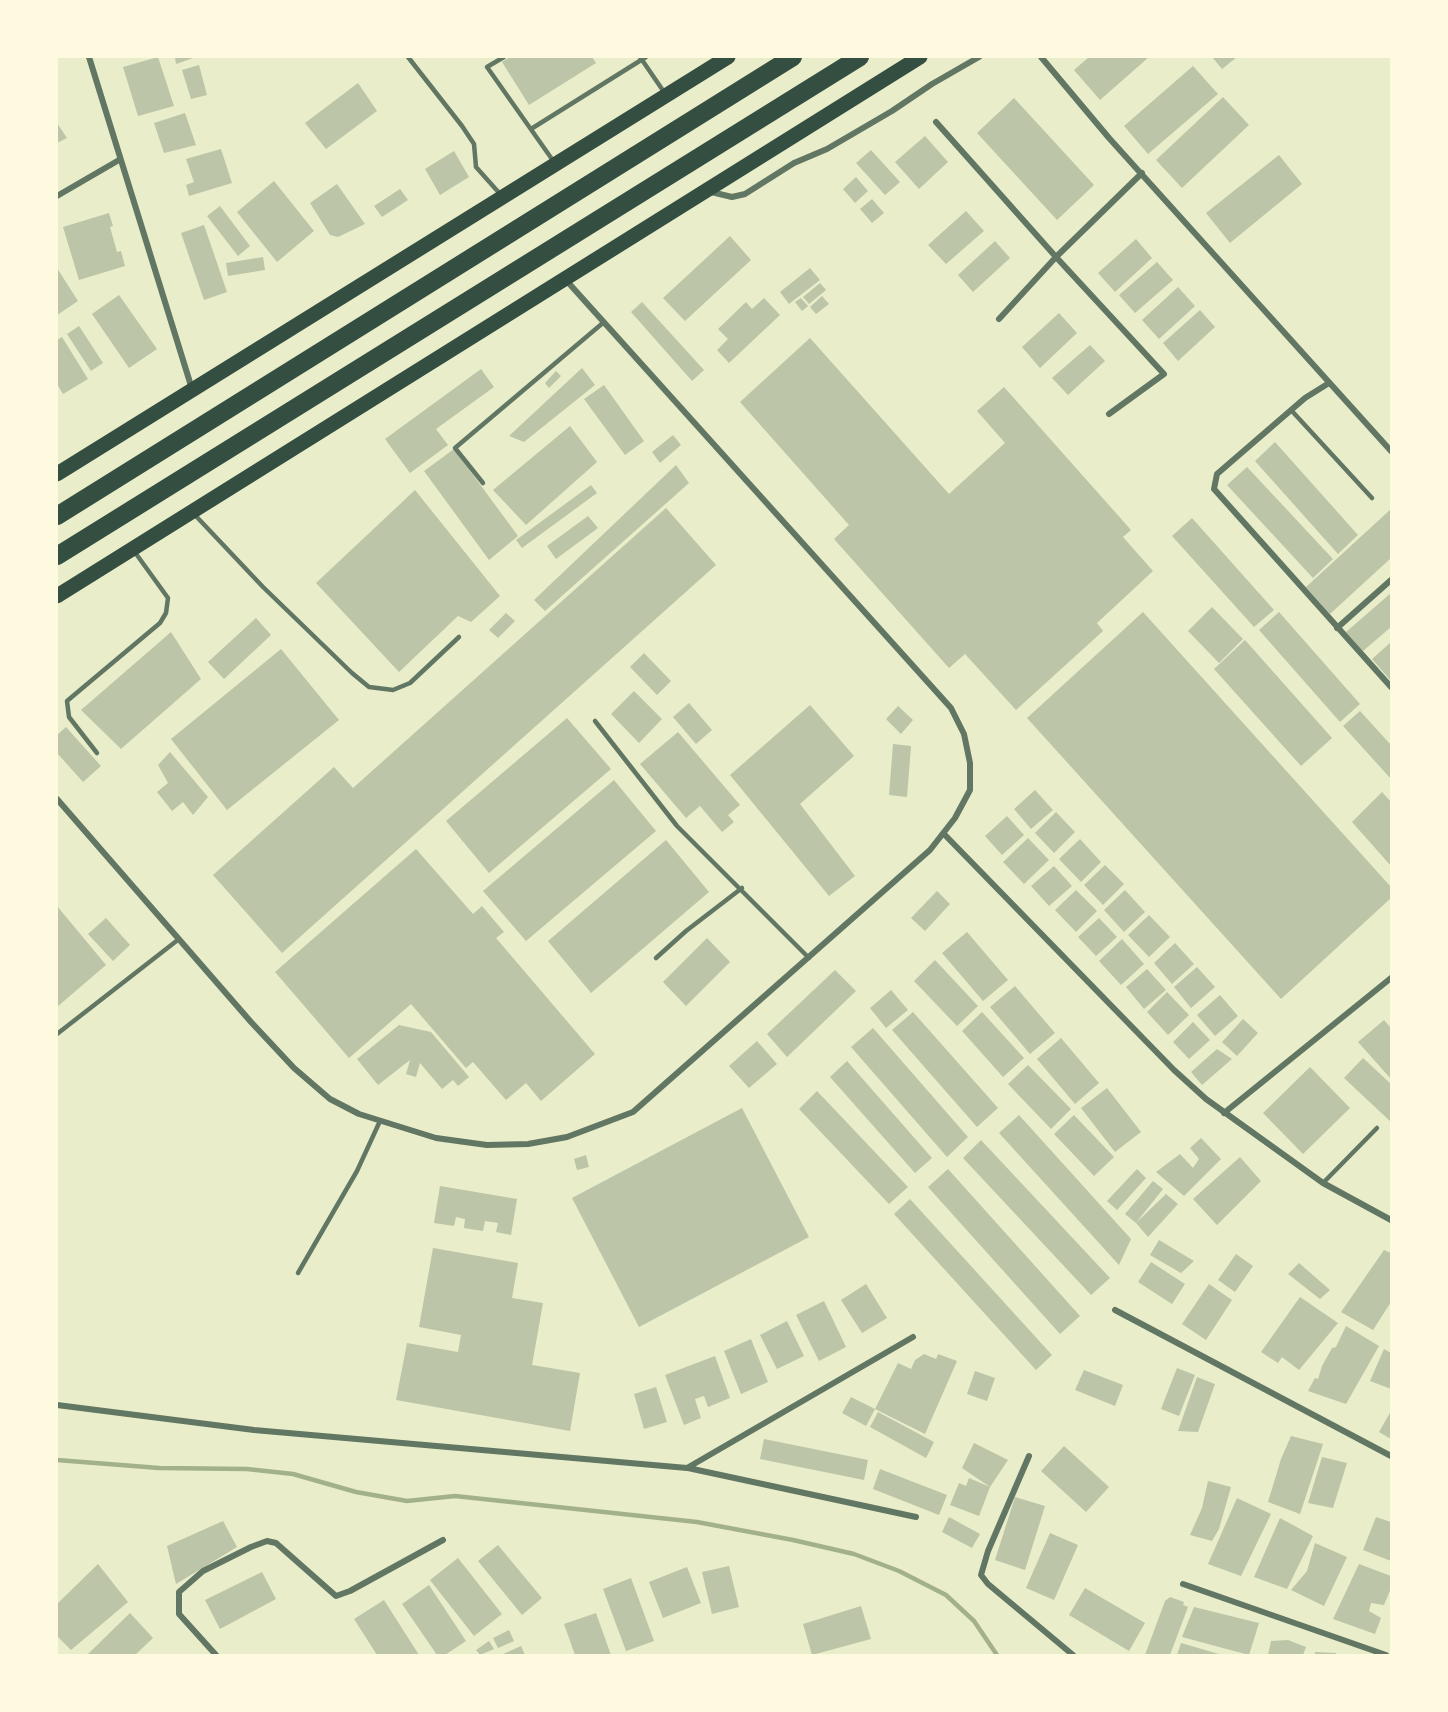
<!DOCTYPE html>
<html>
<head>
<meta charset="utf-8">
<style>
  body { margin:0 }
  #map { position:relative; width:1448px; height:1712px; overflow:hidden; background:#e9edc9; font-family:"PT Sans",sans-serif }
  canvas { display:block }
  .frame { position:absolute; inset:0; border:58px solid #fefae0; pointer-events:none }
</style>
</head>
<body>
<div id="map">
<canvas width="1448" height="1712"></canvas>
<div class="frame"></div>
</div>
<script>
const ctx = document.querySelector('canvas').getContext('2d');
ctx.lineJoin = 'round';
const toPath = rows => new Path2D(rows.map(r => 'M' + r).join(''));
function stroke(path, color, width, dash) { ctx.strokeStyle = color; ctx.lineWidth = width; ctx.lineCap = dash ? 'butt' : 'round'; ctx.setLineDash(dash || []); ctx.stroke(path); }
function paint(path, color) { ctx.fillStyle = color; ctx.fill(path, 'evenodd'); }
stroke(toPath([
  [57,1460,159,1468,247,1469,293,1474,356,1492,407,1501,455,1496,697,1522,793,1540,854,1554,899,1571,946,1595,974,1621,997,1655]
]), '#a3b18a', 4.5);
paint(toPath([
  [158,57,174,106,138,116,123,67],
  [175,57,196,57,176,64],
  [510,57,592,57,596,63,529,105,502,62],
  [1089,57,1149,57,1100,100,1074,70],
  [1212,57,1237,57,1222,69],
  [199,65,207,95,191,99,182,70],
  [1193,66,1218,94,1148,154,1124,126],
  [358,83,377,111,326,149,305,123],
  [1223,97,1249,125,1182,188,1156,160],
  [1014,98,1094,185,1057,220,977,133],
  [185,113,196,145,164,153,154,123],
  [57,123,67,138,57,143],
  [925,136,948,162,919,189,895,162],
  [221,149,232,183,189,196,186,185,194,182,186,159],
  [871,150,900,182,885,195,856,163],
  [454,151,469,177,440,195,425,169],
  [1279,155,1302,184,1230,243,1206,213],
  [856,177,868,191,855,203,843,189],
  [274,181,314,231,277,262,237,212],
  [337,184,365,224,338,237,330,235,310,203],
  [400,189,408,200,382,217,374,206],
  [872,199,884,213,872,223,860,209],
  [220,206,250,246,238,256,207,216],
  [966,211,984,231,946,264,928,245],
  [109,213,113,226,110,227,117,252,121,251,125,266,79,280,63,227],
  [204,225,227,292,204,300,181,233],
  [730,236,751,260,685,321,663,298],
  [1136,239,1152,258,1115,292,1098,273],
  [995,241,1010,258,973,292,958,275],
  [263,257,265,270,228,276,226,263],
  [1157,262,1173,280,1135,313,1119,295],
  [57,268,78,301,57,315],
  [810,268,820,280,789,304,780,292],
  [820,283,826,290,809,304,803,297],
  [1178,287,1195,306,1159,339,1142,320],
  [119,295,157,349,129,368,92,314],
  [822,296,829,304,816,314,810,307],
  [764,298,780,315,729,363,717,350,728,339,718,329,746,302,752,309],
  [801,298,808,306,802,311,795,302],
  [642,302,704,370,692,381,631,312],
  [1200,310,1215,327,1178,361,1163,343],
  [1059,313,1077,333,1040,368,1022,347],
  [79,326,103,363,91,371,67,334],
  [62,337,88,379,63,394,57,384,57,340],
  [810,338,949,494,1005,443,977,411,1004,387,1131,530,1123,537,1153,571,1097,623,1103,631,1016,710,965,654,949,668,834,539,849,525,740,402],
  [1090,345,1105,361,1068,395,1052,378],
  [582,368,595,385,524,442,509,436],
  [481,369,494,387,436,429,448,445,410,473,385,439],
  [556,371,561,376,549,388,545,383],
  [604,385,644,441,625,455,584,399],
  [570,426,597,462,526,525,493,490],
  [673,435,681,445,660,463,652,452],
  [1275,442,1358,535,1338,554,1255,461],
  [454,449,518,536,489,560,424,471],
  [676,465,689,483,545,611,534,600],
  [1247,467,1333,559,1313,578,1227,485],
  [591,485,597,493,522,548,516,540],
  [415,490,500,596,471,622,458,616,399,672,316,583],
  [666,508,716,565,282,953,213,875,334,767,353,788],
  [1391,509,1391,558,1330,614,1306,587],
  [588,516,598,528,556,559,547,546],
  [1192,518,1274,610,1254,627,1172,536],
  [1391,593,1391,627,1363,651,1346,632],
  [1212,607,1243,639,1219,663,1188,631],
  [1143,612,1391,887,1391,898,1281,999,1027,718],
  [1279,612,1360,704,1340,722,1259,630],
  [506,613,515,621,498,638,489,630],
  [256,618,271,635,224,679,208,662],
  [171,632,201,679,121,749,81,710],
  [1245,640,1332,738,1301,766,1214,669],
  [1391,642,1391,681,1372,659],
  [281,649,339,720,227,810,171,739],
  [644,653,671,681,657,695,630,667],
  [634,691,662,719,639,743,611,714],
  [689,703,712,730,696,744,673,717],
  [810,705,854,756,800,804,855,876,829,896,730,775],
  [898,706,913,720,901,734,886,719],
  [1360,711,1391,745,1391,779,1343,726],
  [567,718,611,769,489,873,446,821],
  [66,727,101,766,83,782,57,753,57,735],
  [678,732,740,805,728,815,734,822,722,832,700,806,686,818,640,764],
  [893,744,911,746,907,797,889,795],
  [170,752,208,797,193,815,183,802,172,811,157,792,168,783,158,765],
  [614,780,656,831,526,941,483,891],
  [1035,790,1053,810,1031,829,1014,809],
  [1382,792,1391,802,1391,866,1352,822],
  [1056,812,1075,832,1054,853,1035,833],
  [1007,816,1024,835,1002,855,985,836],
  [1028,838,1049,860,1024,884,1003,862],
  [1080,839,1101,862,1081,882,1059,859],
  [666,840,709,892,591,993,548,941],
  [416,849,473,914,482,906,504,932,496,938,595,1054,541,1101,526,1083,506,1100,473,1062,466,1068,411,1004,349,1058,275,972],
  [1105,865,1124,884,1103,905,1084,885],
  [1054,866,1072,886,1049,906,1031,886],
  [1076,890,1097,911,1076,932,1055,910],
  [1125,890,1145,912,1124,932,1104,910],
  [937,891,950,904,925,931,911,918],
  [57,906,106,965,57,1007],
  [1149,915,1170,937,1149,957,1128,935],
  [106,918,130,945,113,961,88,934],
  [1099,918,1117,937,1096,956,1078,937],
  [967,932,1008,980,983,1001,942,953],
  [707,938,730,962,686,1006,663,982],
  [1122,939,1144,964,1121,985,1099,961],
  [1175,943,1194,964,1172,984,1154,963],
  [935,960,978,1006,957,1026,914,981],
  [1197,967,1215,987,1191,1008,1174,987],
  [1147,969,1166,990,1144,1009,1126,987],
  [835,970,856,991,787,1057,767,1034],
  [1015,986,1055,1033,1030,1054,990,1007],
  [891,990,908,1010,886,1028,870,1008],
  [1167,992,1189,1015,1168,1035,1147,1012],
  [1220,995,1238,1016,1215,1036,1197,1015],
  [913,1012,998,1108,977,1127,892,1030],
  [982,1012,1024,1058,1003,1077,962,1031],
  [1243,1019,1258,1033,1237,1056,1222,1042],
  [1384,1020,1391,1028,1391,1079,1358,1042],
  [1193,1022,1210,1040,1189,1059,1173,1042],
  [399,1025,431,1032,469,1077,458,1086,453,1080,442,1089,420,1063,416,1077,406,1074,410,1060,378,1085,357,1059],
  [873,1028,968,1137,947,1157,851,1047],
  [1061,1038,1099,1083,1075,1104,1037,1059],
  [757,1041,777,1064,749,1088,729,1066],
  [1217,1049,1232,1059,1202,1085,1191,1072],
  [1363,1058,1391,1084,1391,1122,1344,1078],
  [847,1061,932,1158,915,1173,830,1077],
  [1028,1065,1071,1109,1051,1129,1008,1084],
  [1310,1067,1350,1108,1303,1154,1263,1113],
  [1107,1088,1141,1132,1115,1152,1081,1108],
  [817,1091,908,1187,889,1204,799,1109],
  [742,1108,809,1237,639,1327,572,1198],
  [1019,1115,1131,1239,1119,1265,999,1133],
  [1074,1115,1114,1157,1094,1176,1054,1134],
  [1201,1138,1221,1159,1184,1196,1156,1172,1180,1154,1193,1168,1199,1159,1190,1148],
  [981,1140,1110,1278,1091,1295,963,1158],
  [586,1155,589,1167,577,1170,574,1159],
  [1240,1157,1261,1181,1217,1225,1193,1199],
  [948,1169,1080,1316,1060,1334,928,1187],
  [1137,1169,1146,1178,1117,1210,1107,1201],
  [1153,1181,1163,1189,1136,1223,1125,1214],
  [440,1186,517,1199,511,1235,496,1232,498,1223,485,1221,483,1231,464,1228,465,1219,456,1217,454,1226,434,1223],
  [1166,1194,1178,1204,1148,1237,1136,1223],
  [910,1199,1052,1355,1036,1370,894,1214],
  [1159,1240,1194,1261,1181,1273,1150,1255],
  [433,1248,518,1263,512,1298,543,1303,532,1365,580,1373,570,1431,396,1400,407,1343,458,1352,461,1335,419,1327],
  [1384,1250,1391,1253,1391,1302,1373,1330,1341,1312],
  [1236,1254,1253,1266,1235,1292,1218,1280],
  [1151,1262,1185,1284,1172,1304,1138,1282],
  [1299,1263,1330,1290,1320,1299,1288,1274],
  [866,1284,887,1318,862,1333,841,1300],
  [1209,1284,1232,1300,1206,1340,1182,1324],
  [1300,1297,1338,1323,1299,1370,1282,1357,1278,1363,1261,1352],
  [824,1301,846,1347,819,1361,796,1315],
  [787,1321,804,1356,777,1369,760,1335],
  [1346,1326,1379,1346,1346,1404,1308,1391,1315,1378,1318,1379,1322,1366,1332,1348,1336,1347],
  [751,1339,768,1382,741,1394,724,1351],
  [1384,1349,1391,1353,1391,1389,1370,1381],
  [924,1354,936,1359,938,1354,957,1361,925,1434,875,1409,898,1363,911,1369,915,1360],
  [715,1356,730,1398,708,1407,704,1396,695,1399,701,1418,684,1425,665,1375],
  [1177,1368,1195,1375,1179,1416,1161,1409],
  [1084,1370,1123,1385,1115,1406,1075,1390],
  [975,1371,995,1378,987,1401,967,1394],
  [1197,1377,1215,1384,1198,1432,1178,1431],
  [656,1387,667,1422,644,1429,634,1394],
  [851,1397,875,1409,866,1426,842,1413],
  [1391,1411,1391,1439,1379,1432],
  [878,1412,934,1442,926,1458,870,1427],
  [1291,1436,1323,1444,1300,1514,1268,1502,1281,1459],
  [764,1439,868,1460,864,1480,760,1459],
  [974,1443,1008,1460,990,1487,979,1516,950,1505,959,1483,966,1486,969,1478,990,1487,962,1468],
  [1064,1446,1109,1487,1086,1512,1041,1471],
  [1322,1457,1347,1463,1333,1508,1308,1503],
  [880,1469,947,1495,939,1515,873,1489],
  [1208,1481,1231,1487,1219,1529,1212,1541,1190,1535,1202,1508],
  [1015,1497,1045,1506,1025,1570,995,1560],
  [1237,1498,1271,1514,1241,1576,1208,1564],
  [949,1517,980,1534,972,1548,942,1532],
  [1376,1517,1391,1522,1391,1561,1363,1550],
  [1280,1518,1313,1536,1287,1589,1254,1577],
  [223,1521,237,1547,176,1584,167,1546],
  [1050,1533,1078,1545,1054,1600,1026,1588],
  [1315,1543,1347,1557,1324,1606,1291,1590,1307,1571],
  [498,1545,542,1598,522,1615,478,1561],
  [458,1558,502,1614,474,1636,430,1580],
  [98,1564,128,1602,71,1650,57,1636,57,1604],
  [1359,1564,1391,1576,1391,1588,1384,1605,1371,1603,1369,1611,1381,1618,1375,1634,1333,1619],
  [729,1566,739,1607,712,1614,702,1572],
  [687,1567,701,1603,663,1618,649,1582],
  [262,1572,276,1599,220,1629,205,1600],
  [631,1578,654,1641,626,1651,603,1589],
  [429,1585,466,1641,445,1655,437,1655,402,1604],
  [1085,1588,1145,1623,1129,1651,1069,1615],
  [1170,1597,1184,1602,1183,1605,1188,1607,1170,1655,1145,1655,1165,1601],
  [384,1600,419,1655,377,1655,354,1619],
  [861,1606,871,1639,812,1655,803,1624],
  [1194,1607,1259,1623,1249,1655,1182,1637],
  [130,1613,153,1638,135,1655,87,1655],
  [596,1613,611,1655,575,1655,564,1624],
  [509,1630,514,1641,498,1648,493,1638],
  [1288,1640,1306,1647,1303,1655,1268,1655,1271,1641],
  [489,1641,494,1649,480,1655,476,1650],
  [1181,1643,1219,1654,1219,1655,1177,1655],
  [521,1646,525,1655,501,1655],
  [1315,1652,1336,1653,1336,1655,1315,1655]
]), '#bcc5a7');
stroke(toPath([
  [408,57,462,126,474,144,476,167,501,195],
  [504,57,487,67,554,162],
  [640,57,664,92],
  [531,129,646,57],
  [1291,410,1372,498],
  [483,483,455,448,604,322],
  [194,514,263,587,352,673,369,687,393,690,410,683,459,637],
  [595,721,677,826,809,958],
  [97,753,69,717,67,701,160,623,166,613,168,598,134,551],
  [656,958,686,931,742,888],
  [57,1034,179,939],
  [1323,1183,1377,1128],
  [298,1273,357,1171,380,1121]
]), '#617663', 4.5);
stroke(toPath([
  [89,57,192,389],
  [1041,57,1109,138,1391,451],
  [936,122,1056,257,999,319],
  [707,191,732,197,745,194,794,163,827,149,892,111,932,84,979,57],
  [57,196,119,160],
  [1329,383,1305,398,1217,474,1214,489,1391,687],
  [1109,414,1164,374,1056,257,1142,173],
  [1337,628,1391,580],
  [57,799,251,1022,294,1068,330,1099,359,1114,436,1138,487,1145,528,1144,567,1137,633,1112,930,850,955,818,970,790,970,763,964,734,951,708,565,279],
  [944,834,1174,1070,1206,1099,1323,1183,1391,1220],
  [1224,1113,1391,978],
  [1115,1310,1391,1456],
  [57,1405,254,1430,687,1468,913,1337],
  [1029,1456,988,1551,981,1575,988,1584,1073,1655],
  [688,1468,916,1517],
  [1183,1584,1386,1655],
  [216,1655,179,1614,179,1592,203,1571,251,1547,267,1541,276,1543,336,1596,350,1591,443,1540]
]), '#617663', 6);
stroke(toPath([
  [57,474,728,57],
  [57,596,920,57]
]), '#344e41', 15);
stroke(toPath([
  [57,516,793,57],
  [57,556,860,57]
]), '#344e41', 18);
</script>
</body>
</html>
